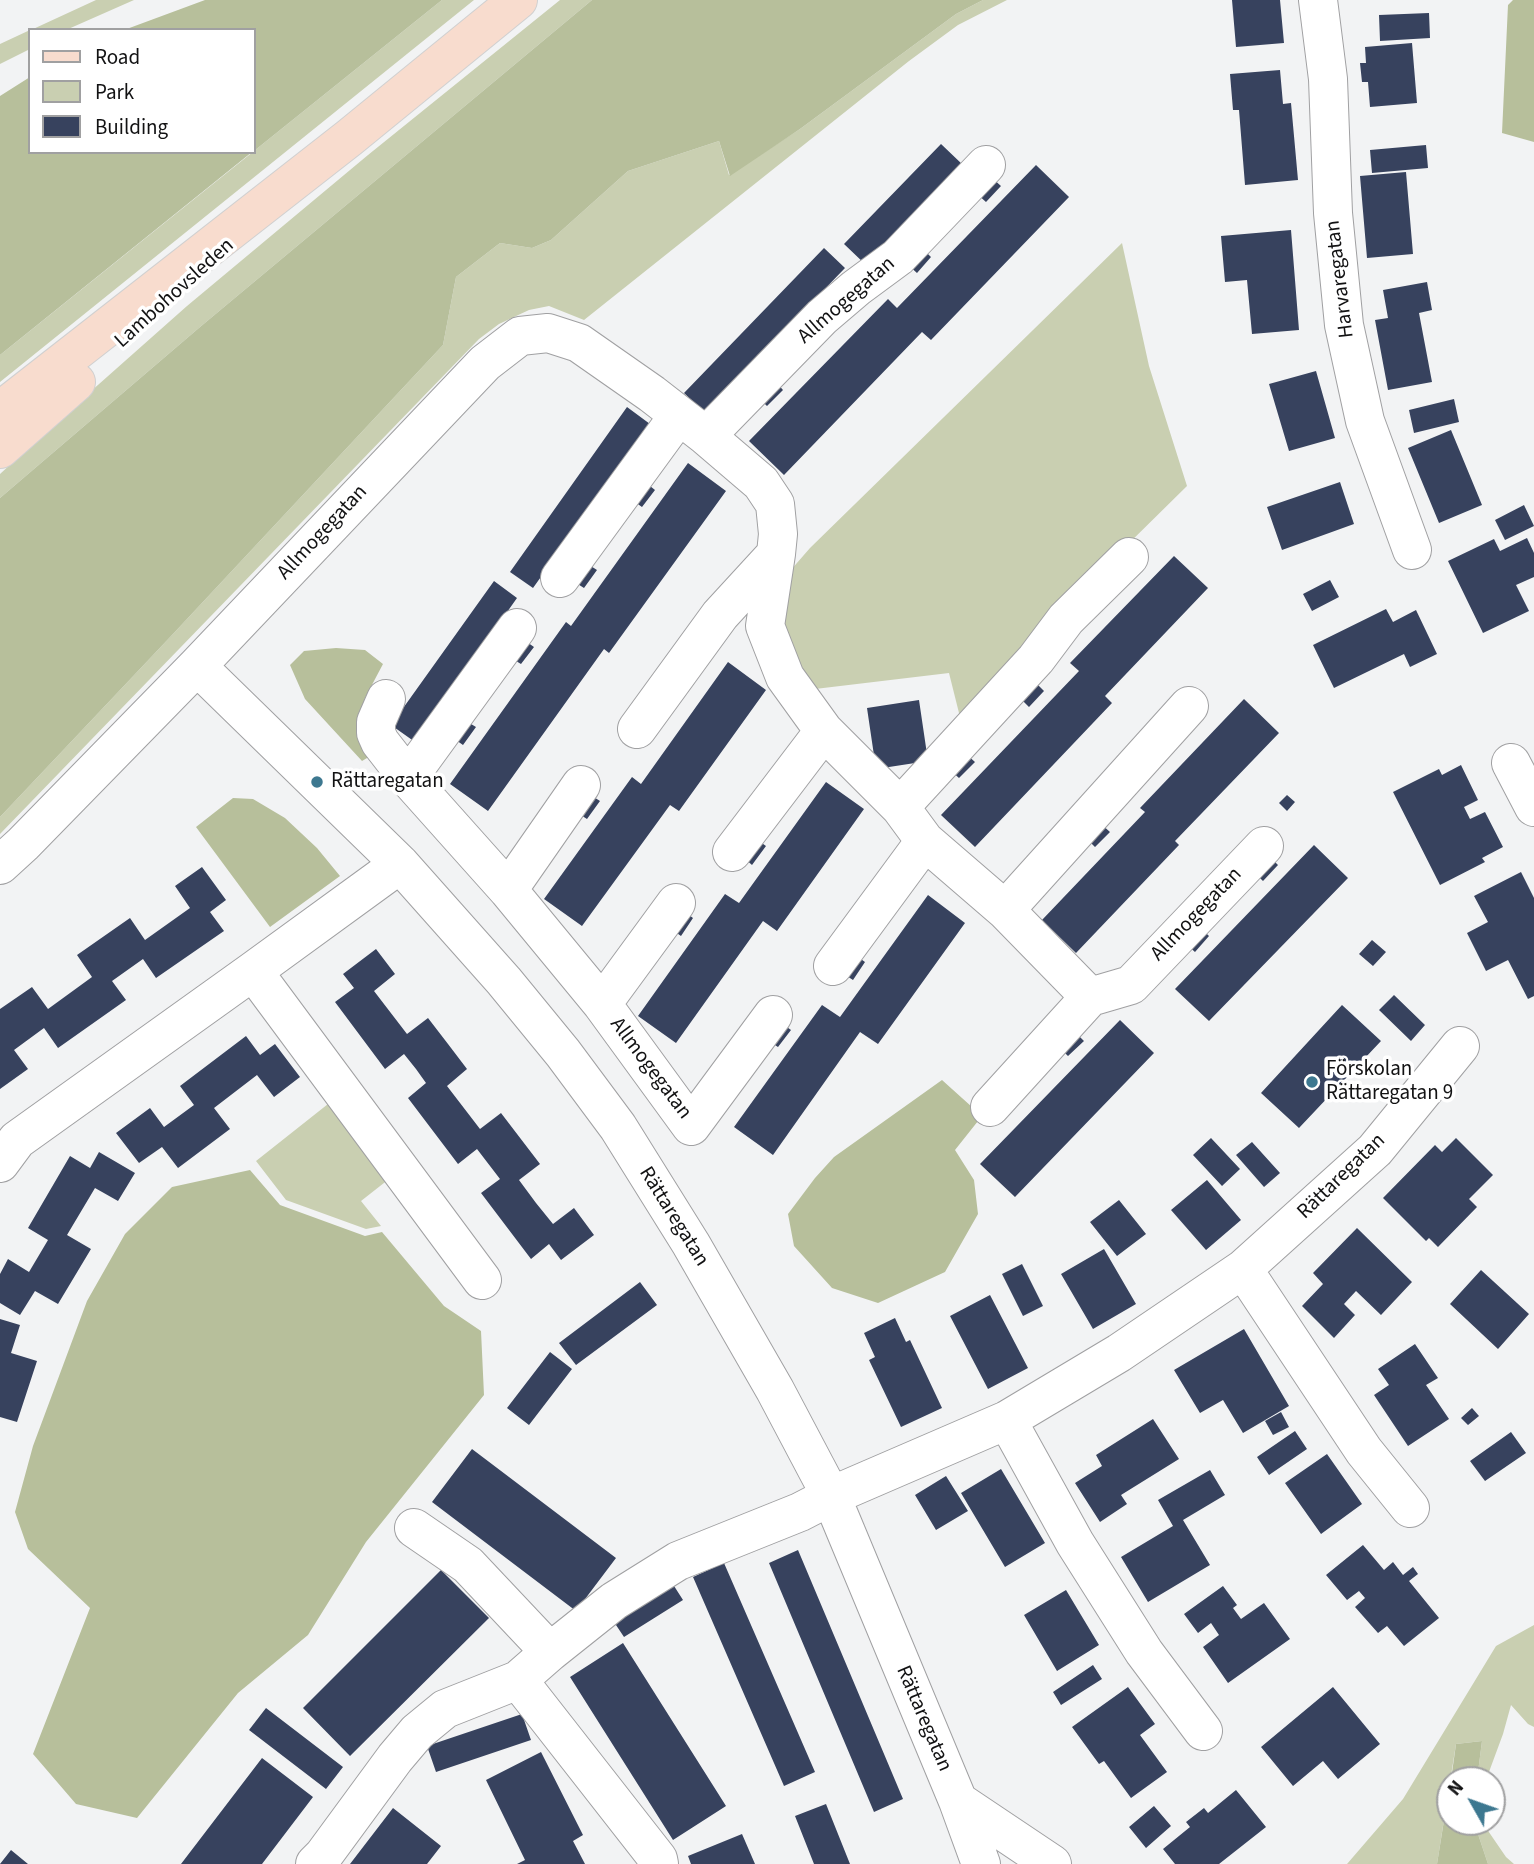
<!DOCTYPE html>
<html>
<head>
<meta charset="utf-8">
<style>
  body { margin:0 }
  #map { position:relative; width:1534px; height:1864px; overflow:hidden; background:#f2f3f4; font-family:"Source Sans 3",sans-serif }
  canvas { display:block }
  .legend { position:absolute; left:28px; top:28px; width:228px; height:126px; box-sizing:border-box; background:#fff; border:2px solid #a0a0a1; margin:0; padding:9px 12px; list-style:none; font-size:21px; color:#121213 }
  .legend li { display:flex; align-items:center; gap:14px; height:35px }
  .legend b { width:35px; border:2px solid #a0a0a1 }
  .north { position:absolute; left:1436px; top:1766px; width:70px; height:70px; box-sizing:border-box; background:#fff; border:2px solid #a0a0a1; border-radius:50%; rotate:310deg; font-size:19px; font-weight:700; line-height:28px; text-align:center; color:#121213 }
  .north::after { content:''; display:block; margin:auto; width:24px; height:32px; background:#3d7890; clip-path:polygon(50% 0,100% 100%,50% 72%,0 100%) }
</style>
</head>
<body>
<div id="map">
<canvas width="1534" height="1864"></canvas>
<ul class="legend">
<li><b style="height:9px;background:#f8dcce"></b>Road</li>
<li><b style="height:19px;background:#c9cfb1"></b>Park</li>
<li><b style="height:19px;background:#37425e"></b>Building</li>
</ul>
<div class="north">N</div>
</div>
<script>
const ctx = document.querySelector('canvas').getContext('2d');
ctx.lineJoin = 'round';
function paint(path, color) { ctx.fillStyle = color; ctx.fill(path, 'evenodd'); }
const toPath = rows => new Path2D(rows.map(r => 'M' + r).join(''));
function stroke(path, color, width, dash) { ctx.strokeStyle = color; ctx.lineWidth = width; ctx.lineCap = dash ? 'butt' : 'round'; ctx.setLineDash(dash || []); ctx.stroke(path); }
function label(font, color, halo, rows, align = 'center') {
  ctx.font = font + ' "Source Sans 3",sans-serif'; ctx.lineWidth = 7; ctx.setLineDash([]); ctx.textBaseline = 'middle'; ctx.strokeStyle = halo; ctx.fillStyle = color; for (const [text, x, y, turn = 0] of rows) {
    ctx.save(); ctx.translate(x, y); ctx.rotate((+turn || 0) * Math.PI / 180); ctx.textAlign = isNaN(turn) ? turn : align; if (halo) ctx.strokeText(text, 0, 0); ctx.fillText(text, 0, 0); ctx.restore();
  }
}
paint(toPath([
  [96,0,134,0,66,30,31,30],
  [442,0,474,0,0,382,0,355],
  [560,0,592,0,200,327,0,498,0,474,72,408,187,306,368,155],
  [983,0,1007,0,958,25,909,61,584,320,549,306,529,310,499,324,479,339,0,834,0,817,173,634,443,345,456,277,500,243,532,248,551,240,628,171,719,141,729,175,800,129,956,14],
  [30,30,30,49,0,64,0,44],
  [1122,243,1149,366,1187,486,1046,625,962,725,949,673,815,689,781,631,783,579,810,548],
  [328,1104,389,1179,361,1201,381,1226,366,1229,286,1200,256,1161],
  [1534,1625,1534,1727,1528,1724,1511,1705,1503,1734,1486,1780,1477,1780,1482,1741,1456,1744,1437,1864,1347,1864,1403,1799,1496,1646],
  [1474,1822,1482,1822,1506,1857,1514,1864,1488,1864]
]), '#c9cfb1');
paint(toPath([
  [205,0,442,0,254,151,254,30,124,30],
  [592,0,983,0,956,14,800,129,730,176,719,141,628,171,551,240,532,248,500,243,456,277,443,345,173,634,0,817,0,498,200,327],
  [1513,0,1534,0,1534,142,1502,133,1508,5],
  [30,77,30,152,252,152,0,355,0,96],
  [336,648,365,650,383,664,365,698,357,732,372,755,362,761,305,699,290,665,304,651],
  [233,798,253,799,285,818,317,848,340,876,270,927,196,827],
  [942,1080,982,1116,955,1150,974,1180,978,1214,945,1272,878,1303,832,1288,794,1246,788,1214,815,1178,834,1157],
  [250,1170,280,1205,365,1236,382,1232,444,1306,481,1331,484,1395,366,1542,308,1635,238,1693,137,1818,76,1804,33,1754,90,1608,28,1549,15,1512,33,1446,87,1301,125,1234,172,1187],
  [1482,1741,1477,1780,1451,1780,1456,1744],
  [1450,1783,1450,1822,1474,1822,1488,1864,1437,1864]
]), '#b7bf9b');
paint(toPath([
  [1232,0,1280,0,1284,43,1236,47],
  [1429,13,1430,38,1380,41,1379,15],
  [1412,43,1417,103,1370,107,1368,82,1362,82,1360,63,1366,63,1365,47],
  [1280,70,1283,104,1291,103,1298,180,1245,185,1239,110,1233,110,1230,74],
  [941,144,963,165,866,265,844,244],
  [1426,145,1428,168,1372,173,1370,150],
  [1036,165,1069,197,931,340,922,332,784,475,749,441,888,299,897,308],
  [1406,172,1413,254,1367,258,1360,176],
  [991,177,1001,186,986,202,976,193],
  [1291,230,1299,330,1252,334,1247,280,1225,282,1221,236],
  [824,248,845,268,705,413,684,393],
  [922,248,931,257,917,273,907,264],
  [1427,282,1432,310,1419,313,1432,382,1388,390,1375,320,1388,318,1383,290],
  [1316,371,1335,438,1289,451,1269,384],
  [774,380,783,390,767,406,758,397],
  [1454,399,1459,422,1414,433,1409,410],
  [627,407,650,424,533,588,510,572],
  [1451,430,1482,505,1439,523,1408,448],
  [688,463,726,491,609,653,604,649,488,811,450,784,566,622,571,626],
  [645,482,655,490,642,507,632,500],
  [1340,482,1354,524,1282,550,1267,507],
  [1524,505,1534,526,1505,540,1495,520],
  [1527,538,1534,553,1534,577,1516,585,1529,611,1483,633,1448,561,1494,539,1500,551],
  [1174,556,1208,588,1105,696,1112,703,975,847,941,815,1079,671,1070,663],
  [586,563,597,570,584,588,573,581],
  [1330,580,1339,597,1312,611,1303,594],
  [494,581,517,598,415,742,391,725],
  [1386,609,1393,622,1416,610,1437,654,1410,667,1404,654,1334,688,1313,645],
  [524,640,534,647,521,664,511,658],
  [728,662,766,690,679,811,670,805,582,926,544,899,632,777,641,784],
  [1036,683,1044,691,1029,707,1020,698],
  [1244,699,1279,733,1175,841,1179,845,1076,953,1042,920,1145,812,1140,808],
  [919,700,928,761,876,769,867,708],
  [466,721,476,727,463,745,453,738],
  [965,753,975,762,959,778,950,770],
  [1461,765,1478,800,1464,807,1470,819,1485,812,1503,847,1482,858,1485,862,1440,885,1393,792,1439,769,1442,775],
  [826,782,864,809,777,931,763,921,676,1043,638,1016,725,894,739,903],
  [589,794,600,801,587,819,576,812],
  [1287,795,1295,802,1287,811,1279,803],
  [1100,823,1110,832,1095,847,1086,838],
  [756,839,766,846,752,865,743,857],
  [1314,845,1348,878,1209,1021,1175,989],
  [1269,856,1278,865,1263,881,1254,872],
  [202,867,226,900,210,912,224,931,156,978,143,959,112,981,126,1000,58,1048,44,1028,14,1050,28,1069,0,1089,0,1009,32,987,48,1009,92,977,77,955,130,918,145,940,190,908,175,886],
  [1521,872,1534,898,1534,996,1528,999,1508,960,1486,971,1467,933,1488,922,1474,896],
  [928,895,965,923,878,1044,860,1032,773,1155,734,1127,822,1005,840,1017],
  [684,911,693,918,681,936,671,929],
  [1200,927,1209,936,1195,952,1185,943],
  [1372,940,1386,952,1373,966,1359,954],
  [376,949,395,974,374,991,407,1034,428,1018,448,1044,467,1069,447,1086,480,1129,501,1113,540,1164,519,1180,536,1203,553,1224,574,1208,594,1235,561,1260,549,1244,531,1259,481,1193,500,1179,477,1149,458,1164,408,1098,426,1083,416,1069,404,1054,385,1069,335,1002,354,988,343,974],
  [855,955,865,962,853,980,842,973],
  [1394,995,1425,1025,1411,1041,1379,1010],
  [1342,1005,1381,1041,1299,1128,1261,1093],
  [1120,1020,1154,1053,1015,1197,980,1164],
  [780,1022,791,1030,778,1047,767,1040],
  [1074,1031,1084,1041,1068,1056,1059,1047],
  [246,1036,260,1055,275,1044,300,1077,274,1097,257,1075,214,1108,230,1129,178,1168,162,1147,139,1163,116,1133,150,1108,164,1127,194,1105,180,1086],
  [1211,1138,1240,1169,1222,1186,1193,1155],
  [1456,1138,1493,1175,1469,1199,1477,1207,1438,1247,1429,1238,1426,1241,1383,1198,1435,1145,1442,1152],
  [1252,1142,1280,1173,1264,1187,1236,1155],
  [99,1152,135,1173,118,1201,95,1188,67,1235,91,1249,58,1304,35,1291,20,1315,0,1303,0,1274,8,1259,29,1272,48,1240,28,1228,70,1156,90,1168],
  [1207,1180,1241,1220,1206,1250,1171,1210],
  [1119,1200,1146,1234,1117,1256,1090,1222],
  [1357,1228,1412,1282,1381,1315,1356,1291,1344,1304,1355,1315,1334,1338,1302,1306,1323,1284,1313,1273],
  [1104,1249,1136,1304,1093,1329,1061,1274],
  [1022,1264,1043,1306,1023,1316,1002,1274],
  [1481,1270,1529,1314,1498,1349,1450,1304],
  [640,1282,657,1305,576,1365,559,1343],
  [990,1295,1028,1368,988,1389,950,1316],
  [895,1318,906,1342,910,1340,942,1408,901,1427,869,1360,875,1357,864,1333],
  [0,1319,20,1325,11,1353,37,1361,17,1422,0,1417],
  [1244,1329,1289,1406,1243,1433,1223,1400,1200,1413,1174,1370],
  [1415,1344,1438,1378,1426,1385,1449,1419,1408,1446,1374,1395,1389,1385,1378,1369],
  [550,1352,572,1369,529,1425,507,1408],
  [1472,1408,1479,1416,1468,1425,1461,1418],
  [1281,1412,1289,1427,1273,1435,1265,1421],
  [1153,1419,1179,1459,1121,1495,1127,1504,1100,1522,1075,1483,1102,1466,1096,1455],
  [1295,1431,1307,1449,1269,1475,1257,1457],
  [1511,1432,1526,1453,1485,1481,1470,1461],
  [472,1449,616,1558,576,1611,432,1502],
  [1327,1454,1362,1504,1321,1534,1285,1483],
  [1001,1469,1045,1543,1005,1567,961,1493],
  [1210,1470,1225,1495,1183,1520,1210,1565,1148,1602,1121,1557,1173,1526,1158,1500],
  [946,1476,968,1511,936,1530,915,1495],
  [1363,1545,1384,1570,1393,1562,1403,1575,1413,1567,1418,1574,1409,1581,1439,1618,1404,1646,1387,1626,1378,1633,1355,1607,1365,1598,1359,1591,1347,1600,1326,1575],
  [798,1550,903,1799,874,1812,769,1563],
  [724,1563,815,1772,784,1786,693,1577],
  [441,1570,489,1618,350,1756,303,1708],
  [667,1575,683,1600,624,1637,608,1613],
  [1223,1586,1237,1605,1233,1608,1241,1619,1264,1603,1290,1639,1228,1683,1203,1647,1219,1635,1211,1623,1198,1633,1184,1614],
  [1066,1590,1099,1645,1057,1671,1024,1615],
  [623,1643,726,1806,673,1840,570,1677],
  [1093,1665,1102,1679,1061,1705,1053,1692],
  [1128,1687,1155,1724,1140,1735,1167,1772,1131,1798,1104,1761,1099,1764,1072,1727],
  [1333,1687,1380,1744,1338,1779,1323,1761,1293,1786,1261,1747],
  [266,1708,343,1767,326,1789,249,1730],
  [522,1714,531,1740,436,1772,427,1746],
  [541,1752,583,1835,573,1841,585,1864,517,1864,525,1860,486,1780],
  [262,1758,313,1797,262,1864,181,1864],
  [1236,1790,1266,1827,1219,1864,1175,1864,1163,1849,1190,1827,1186,1822,1204,1808,1208,1813],
  [826,1804,850,1864,814,1864,795,1816],
  [1154,1806,1171,1826,1146,1848,1129,1827],
  [393,1808,441,1846,427,1864,350,1864],
  [742,1834,755,1864,691,1864,688,1856],
  [11,1850,28,1864,0,1864]
]), '#37425e');
const minor = toPath([
  [1318,0,1328,79,1333,213,1344,325,1365,421,1412,550],
  [706,436,822,317,856,288,898,257,986,165],
  [560,578,679,415],
  [197,666,400,864,504,981,563,1053,618,1127,691,1244,775,1390,831,1496,958,1801,981,1864],
  [386,699,376,722,376,733,380,742,408,778,508,890,602,1004,691,1126,773,1015],
  [637,729,720,615,776,554],
  [1511,763,1534,807],
  [408,778,517,628],
  [900,807,1036,659,1066,619,1129,557],
  [732,852,824,731],
  [0,865,23,844,197,666,485,363,520,336,548,333,579,343,652,394,706,436,761,483,775,504,778,534,776,554,765,626,785,677,824,731,900,807,925,841,1005,910,1090,997,1131,985,1264,846],
  [508,890,581,785],
  [1005,910,1189,706],
  [833,966,925,841],
  [253,971,482,1280],
  [602,1004,676,903],
  [990,1107,1090,997],
  [0,1163,17,1140,253,971,400,864],
  [1243,1269,1364,1451,1410,1508],
  [1007,1420,1075,1543,1144,1652,1203,1731],
  [414,1528,468,1565,550,1652],
  [518,1680,658,1859,659,1864],
  [958,1801,1052,1864],
  [315,1864,323,1856,395,1758,417,1732,445,1709,518,1680,550,1652,614,1601,678,1561,800,1512,831,1496,1007,1420,1119,1353,1243,1269,1375,1150,1460,1046]
]);
const major = toPath([
  [0,411,349,138,518,0],
  [0,449,76,382]
]);
stroke(minor, '#a0a0a2', 40);
stroke(major, '#d0d0d0', 40);
stroke(minor, '#fff', 38);
stroke(major, '#f8dcce', 38);
for (const [x, y, r, color] of [
  [317,782,7,"#3d7890"],
  [1312,1082,7,"#3d7890"]
]) { const dot = new Path2D(); dot.arc(x, y, r, 0, 2 * Math.PI); ctx.fillStyle = color; ctx.fill(dot); stroke(dot, '#fff', 2.5); }
label('21px', '#121213', '#fff', [
  ["Harvaregatan",1341,279,-97],
  ["Lambohovsleden",175,294,-42],
  ["Allmogegatan",847,301,-41],
  ["Allmogegatan",323,533,-47],
  ["Allmogegatan",1197,915,-46],
  ["Allmogegatan",650,1069,53],
  ["Rättaregatan",1342,1177,-44],
  ["Rättaregatan",673,1217,58],
  ["Rättaregatan",923,1719,67]
]);
label('21px', '#121213', '#fff', [
  ["Rättaregatan",331,782],
  ["Förskolan",1326,1070],
  ["Rättaregatan 9",1326,1094]
], 'left');
</script>
</body>
</html>
